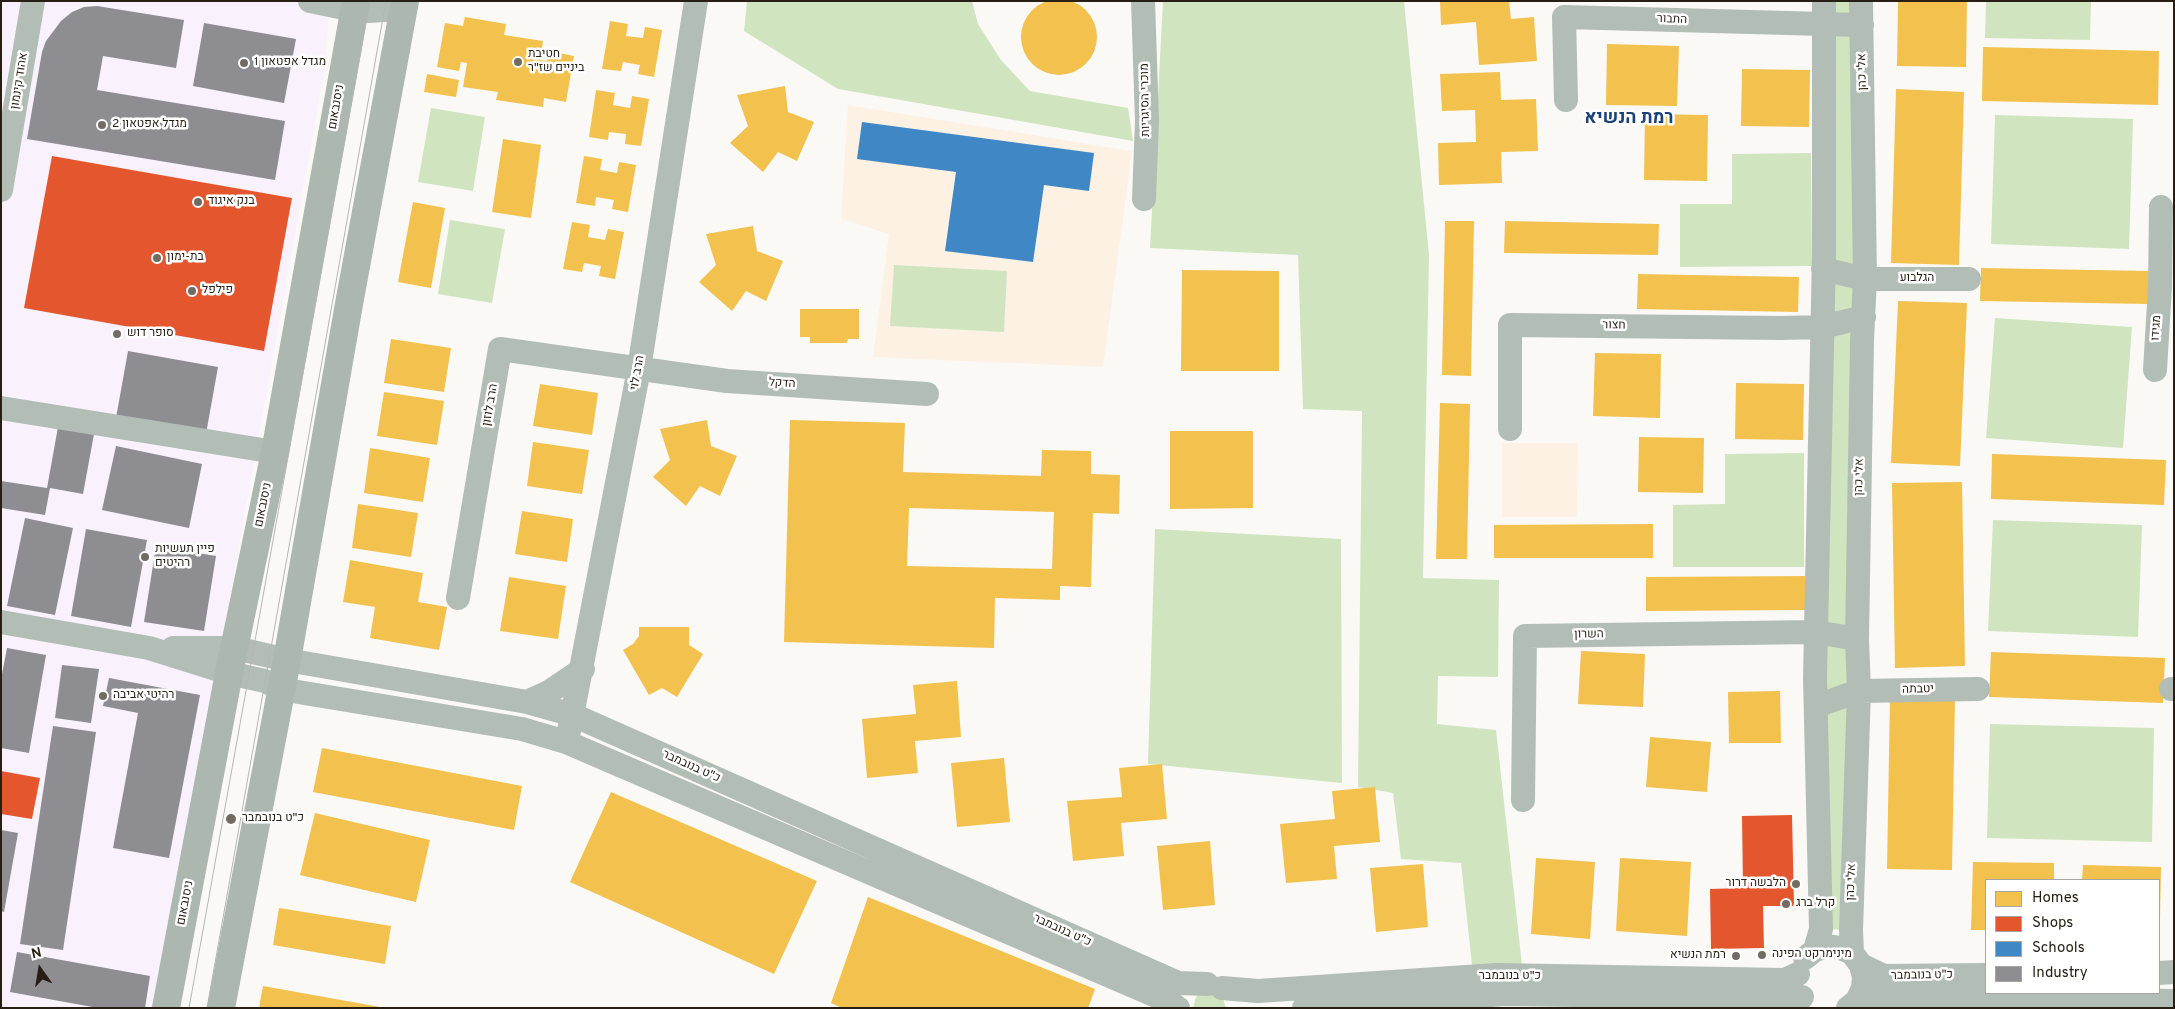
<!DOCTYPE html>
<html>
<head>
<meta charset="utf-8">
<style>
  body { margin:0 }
  #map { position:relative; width:2175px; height:1009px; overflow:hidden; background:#fbf9f6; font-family:Overpass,sans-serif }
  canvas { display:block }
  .frame { position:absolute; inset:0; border:2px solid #271f13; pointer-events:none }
  .legend { position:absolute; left:1985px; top:879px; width:175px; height:115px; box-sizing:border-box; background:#fff; border:1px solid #a9a5a1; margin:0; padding:6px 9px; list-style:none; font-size:15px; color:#271f13 }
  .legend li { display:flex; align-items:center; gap:10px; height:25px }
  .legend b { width:25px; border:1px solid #a9a5a1 }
  .north { position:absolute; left:15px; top:944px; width:50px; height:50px; -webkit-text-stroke:4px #fff; paint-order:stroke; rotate:347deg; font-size:14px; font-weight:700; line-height:20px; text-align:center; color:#271f13 }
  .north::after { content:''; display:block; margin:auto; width:18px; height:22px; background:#271f13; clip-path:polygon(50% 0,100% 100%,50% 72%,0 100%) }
</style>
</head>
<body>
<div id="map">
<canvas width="2175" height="1009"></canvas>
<div class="frame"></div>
<ul class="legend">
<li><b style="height:14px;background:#f2c14e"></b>Homes</li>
<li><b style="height:14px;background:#e4572e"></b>Shops</li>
<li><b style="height:14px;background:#3f88c5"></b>Schools</li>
<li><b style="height:14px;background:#8d8d92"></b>Industry</li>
</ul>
<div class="north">N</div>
</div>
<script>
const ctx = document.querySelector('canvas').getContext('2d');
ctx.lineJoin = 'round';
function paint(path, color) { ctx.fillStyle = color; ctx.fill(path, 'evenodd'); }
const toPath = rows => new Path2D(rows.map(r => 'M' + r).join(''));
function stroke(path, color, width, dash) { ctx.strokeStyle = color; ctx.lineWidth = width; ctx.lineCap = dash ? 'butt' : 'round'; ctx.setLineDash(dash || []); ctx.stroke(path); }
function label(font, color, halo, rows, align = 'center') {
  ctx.font = font + ' Overpass,Heebo,sans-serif'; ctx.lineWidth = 5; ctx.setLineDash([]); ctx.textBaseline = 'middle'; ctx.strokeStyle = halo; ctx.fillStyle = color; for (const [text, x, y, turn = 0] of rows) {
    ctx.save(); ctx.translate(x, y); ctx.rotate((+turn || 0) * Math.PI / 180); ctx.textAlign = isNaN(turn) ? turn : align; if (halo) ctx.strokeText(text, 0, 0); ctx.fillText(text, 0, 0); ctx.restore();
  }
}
paint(toPath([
  [848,105,1132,151,1103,367,873,357,889,234,841,219],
  [1502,443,1578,443,1577,517,1502,517]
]), '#fcf1e3');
paint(toPath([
  [1,1,330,1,324,73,156,1008,1,1008]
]), '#f9f1fb');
paint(toPath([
  [747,1,972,1,978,24,1001,60,1030,91,1128,108,1133,141,838,89,744,31],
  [1163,1,1404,1,1429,255,1423,578,1499,580,1498,677,1438,676,1437,724,1496,730,1522,965,1472,965,1461,863,1401,859,1393,793,1358,787,1362,411,1303,409,1298,255,1150,248],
  [1824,1,1861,1,1851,930,1821,929],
  [1986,1,2091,1,2090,40,1985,38],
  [431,108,485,117,473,191,418,182],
  [1995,115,2133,119,2129,249,1991,244],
  [1811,153,1812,266,1680,267,1680,204,1732,204,1732,154],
  [450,220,505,229,492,303,438,294],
  [894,265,1007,271,1004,332,890,326],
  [1995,318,2132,327,2123,448,1986,438],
  [1804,453,1804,567,1673,567,1673,505,1725,504,1725,454],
  [1993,520,2142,525,2138,637,1988,631],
  [1155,529,1341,539,1342,783,1148,764],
  [1990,724,2154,728,2152,842,1987,838],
  [1205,991,1222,996,1226,1008,1193,1008,1196,997]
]), '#d0e5bf');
paint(toPath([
  '1021 37a38 38 0 1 1 76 0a38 38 0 1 1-76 0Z',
  [1440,1,1509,1,1511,19,1534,17,1537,61,1479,65,1476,22,1441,25],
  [1898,1,1967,1,1966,67,1897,66],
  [465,17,506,24,504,35,543,41,540,60,547,61,549,51,574,56,566,102,544,98,543,107,496,100,498,92,463,87,467,63,461,62,459,71,437,67,445,23,463,26],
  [610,21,628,24,626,36,643,38,645,27,662,30,654,77,638,74,640,65,623,62,621,71,602,69],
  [1607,44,1679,46,1677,106,1606,105],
  [1983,47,2159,51,2158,105,1982,101],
  [1742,69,1810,70,1809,127,1741,126],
  [1500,72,1501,100,1536,99,1538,151,1501,152,1502,183,1439,185,1438,143,1476,142,1475,110,1442,111,1440,74],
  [427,74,459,80,456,97,424,92],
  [785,86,788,112,814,122,797,161,778,152,763,172,730,143,748,126,737,95],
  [1896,89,1964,92,1959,265,1891,263],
  [596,90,615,93,613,105,630,108,632,96,649,99,641,146,625,144,626,134,609,132,608,140,589,137],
  [1645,114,1708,115,1707,181,1644,180],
  [503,139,541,145,531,218,492,212],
  [584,156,602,159,600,170,617,173,619,162,636,165,628,212,612,209,614,200,596,197,595,206,576,203],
  [413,202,445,208,431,288,398,282],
  [1445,221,1474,221,1471,376,1442,375],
  [1505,221,1659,224,1658,255,1504,253],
  [572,222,590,225,588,237,605,240,608,229,624,232,615,279,599,276,601,266,584,263,582,272,563,269],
  [753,226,757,251,783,261,766,301,746,291,732,311,699,282,716,265,706,234],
  [1981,268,2149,271,2148,304,1980,301],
  [1182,270,1279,271,1279,371,1181,371],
  [1638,274,1799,277,1798,312,1637,309],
  [1898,301,1967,303,1960,466,1891,463],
  [800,309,859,309,859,339,848,339,847,343,810,343,810,337,800,337],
  [391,339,451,348,444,392,384,383],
  [1595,353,1661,354,1660,418,1593,416],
  [1736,383,1804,384,1803,440,1735,439],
  [540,384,598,393,592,435,533,426],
  [384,392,444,401,437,445,377,436],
  [1440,403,1470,404,1467,559,1436,559],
  [707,420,711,446,737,456,720,496,700,486,686,506,653,477,670,460,660,429],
  [790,420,905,423,903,472,1041,476,1042,450,1091,451,1091,474,1120,475,1119,514,1093,513,1091,587,1060,586,1060,600,995,598,994,648,784,642],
  [909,508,1054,512,1052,569,907,566],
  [1170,431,1253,431,1253,508,1170,509],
  [1639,437,1704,438,1703,493,1638,492],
  [533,442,589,450,582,494,527,486],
  [370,448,430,458,423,502,364,493],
  [1992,454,2166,460,2164,505,1991,499],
  [1962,482,1965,666,1895,668,1892,483],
  [358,504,418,513,411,557,352,548],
  [522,511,573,519,567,562,515,554],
  [1653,524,1653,558,1494,558,1494,525],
  [350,560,423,573,418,602,447,607,439,650,370,638,375,607,343,602],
  [1805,576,1805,610,1646,611,1646,577],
  [509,577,566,586,558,639,500,631],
  [639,627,689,627,689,645,703,654,677,697,662,688,649,695,623,650,633,644,639,636],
  [1581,651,1645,654,1643,707,1578,704],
  [1991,652,2165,658,2163,703,1989,697],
  [957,681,961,737,915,741,918,773,867,778,862,719,916,714,913,685],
  [1780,691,1781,743,1729,743,1728,692],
  [1890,696,1955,697,1952,870,1887,869],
  [1650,737,1711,742,1707,792,1646,787],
  [322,748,522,786,514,830,313,792],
  [1004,758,1010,822,957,827,951,763],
  [1162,764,1167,819,1121,823,1124,856,1073,861,1067,801,1122,797,1119,768],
  [1375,787,1380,842,1334,846,1337,879,1286,883,1280,824,1335,819,1332,791],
  [611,792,817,881,774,974,570,882],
  [315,813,430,840,416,902,300,875],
  [1210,841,1215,905,1163,910,1157,846],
  [1536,858,1595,862,1590,939,1531,934],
  [1620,858,1691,862,1687,936,1616,931],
  [1973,862,2054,863,2054,880,1986,880,1986,930,1971,930],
  [1423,864,1428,927,1376,932,1370,868],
  [2083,865,2161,867,2160,918,2159,918,2159,880,2082,880],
  [868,897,1095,989,1088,1008,842,1008,831,1003],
  [279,908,391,926,385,964,273,945],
  [263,986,380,1007,380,1008,259,1008]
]), '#f2c14e');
paint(toPath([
  [52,156,292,198,264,351,24,308],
  [1,771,40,778,32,819,1,814],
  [1792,815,1794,906,1763,906,1764,948,1711,949,1710,889,1743,888,1742,816]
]), '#e4572e');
paint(toPath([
  [862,122,1094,153,1089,191,1044,185,1033,262,945,251,956,172,857,159]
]), '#3f88c5');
paint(toPath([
  [97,6,184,20,176,68,103,56,97,90,285,121,275,180,27,139,42,52,46,41,61,21,72,12,84,7],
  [204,23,296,39,284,103,193,86],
  [128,351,218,367,206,434,116,418],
  [58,427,94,434,83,494,50,488,45,515,1,508,1,481,47,488],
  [116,446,202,464,189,528,102,510],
  [25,518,73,528,55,615,7,606],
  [86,529,147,540,131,627,71,616],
  [156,546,216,556,204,631,144,622],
  [7,648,46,655,29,753,1,748,1,679],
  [62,665,99,669,91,723,55,718],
  [109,678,200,695,169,858,113,848,138,713,103,706],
  [53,726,96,732,63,950,20,944],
  [1,830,18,833,4,912,1,911],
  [17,952,150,976,145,1008,98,1008,10,992]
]), '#8d8d92');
stroke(toPath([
  [310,1,354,10,369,11,385,10,405,4],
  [1143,1,1147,121,1144,199],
  [1566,100,1564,17,1862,25],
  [1,190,33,1],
  [1823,269,1865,279,1969,279],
  [2155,370,2160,287,2161,207],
  [1,408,275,452],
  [1510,429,1510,325,1780,328,1822,327,1864,317],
  [458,598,500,349,727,381,927,394],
  [1,622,149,648,229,673,265,681,280,689,522,729,566,742,1168,1001,1178,1008],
  [173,648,235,648,287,660,527,702,573,715,1178,983,1207,984],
  [2171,689,2174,689],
  [527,702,549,692,583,669],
  [1816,706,1859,691,1978,689],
  [569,731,639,369,696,1],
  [1523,800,1525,636,1816,632,1857,639],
  [1815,950,1821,929,1815,678,1824,254,1824,1],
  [1852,953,1851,930,1859,691,1857,639,1862,340,1865,279,1861,1],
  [1805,958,1815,950,1828,946,1841,948,1852,953,1861,965,1864,977,1863,988,1857,1001,1848,1008],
  [1861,965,1884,976,1986,975],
  [2159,973,2174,972],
  [1222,988,1258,991,1496,975,1785,980,1798,974],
  [1857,1001,1883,996,2174,1001],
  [1304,1008,1505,994,1784,998,1802,997]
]), '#b2beb5', 24);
stroke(toPath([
  [166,1008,229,673,275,452,356,1],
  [221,1008,287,660,349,304,405,1]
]), '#abb7af', 28);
stroke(toPath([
  [189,1008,370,1],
  [207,1008,386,1]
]), '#b2b8b1', 1);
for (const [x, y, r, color] of [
  [518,62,5,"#716b62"],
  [244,63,5,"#716b62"],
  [102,125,5,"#716b62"],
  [198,202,5,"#716b62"],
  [157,258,5,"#716b62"],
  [192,291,5,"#716b62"],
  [117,334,5,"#716b62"],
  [145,557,5,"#716b62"],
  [103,696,5,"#716b62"],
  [231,819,6,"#716b62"],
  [1796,884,5,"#716b62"],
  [1786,904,5,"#716b62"],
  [1762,955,5,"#716b62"],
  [1736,956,5,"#716b62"]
]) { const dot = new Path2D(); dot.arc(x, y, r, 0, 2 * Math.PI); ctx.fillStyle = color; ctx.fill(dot); stroke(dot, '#fff', 2); }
label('12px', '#271f13', '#fff', [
  ["התבור",1672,20,2],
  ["אלי כהן",1863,72,-91],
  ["אהוד קינמון",20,81,-81],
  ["מוכרי הסיגריות",1146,100,-91],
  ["ניסנבאום",337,107,-80],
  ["הגלבוע",1917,279],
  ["חצור",1614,326,1],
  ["מגידו",2157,328,-86],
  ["הרב לוי",638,373,-80],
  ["הדקל",782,384,4],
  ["הרב לוזון",491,405,-80],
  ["אלי כהן",1860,477,-89],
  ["ניסנבאום",264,505,-78],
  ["השרון",1589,635,-1],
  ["יטבתה",1918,690,-1],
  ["כ\"ט בנובמבר",691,767,24],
  ["אלי כהן",1852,882,-88],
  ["ניסנבאום",186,903,-79],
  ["כ\"ט בנובמבר",1062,931,24],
  ["כ\"ט בנובמבר",1922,976,-1],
  ["כ\"ט בנובמבר",1510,977]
]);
label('12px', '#271f13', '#fff', [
  ["חטיבת",528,55],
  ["ביניים שז\"ר",528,69],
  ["מגדל אפטאון 1",254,63],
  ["מגדל אפטאון 2",112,125],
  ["בנק איגוד",208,202],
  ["בת-ימון",167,258],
  ["פילפל",202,291],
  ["סופר דוש",127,334],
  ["פיין תעשיות",155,550],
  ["רהיטים",155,564],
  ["רהיטי אביבה",113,696],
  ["כ\"ט בנובמבר",242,819],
  ["הלבשה דרור",1786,884,"right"],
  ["קרל ברג",1796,904],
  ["מינימרקט הפינה",1772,955],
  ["רמת הנשיא",1726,956,"right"]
], 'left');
label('bold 18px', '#1c4176', '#fff', [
  ["רמת הנשיא",1629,119]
]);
</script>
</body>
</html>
